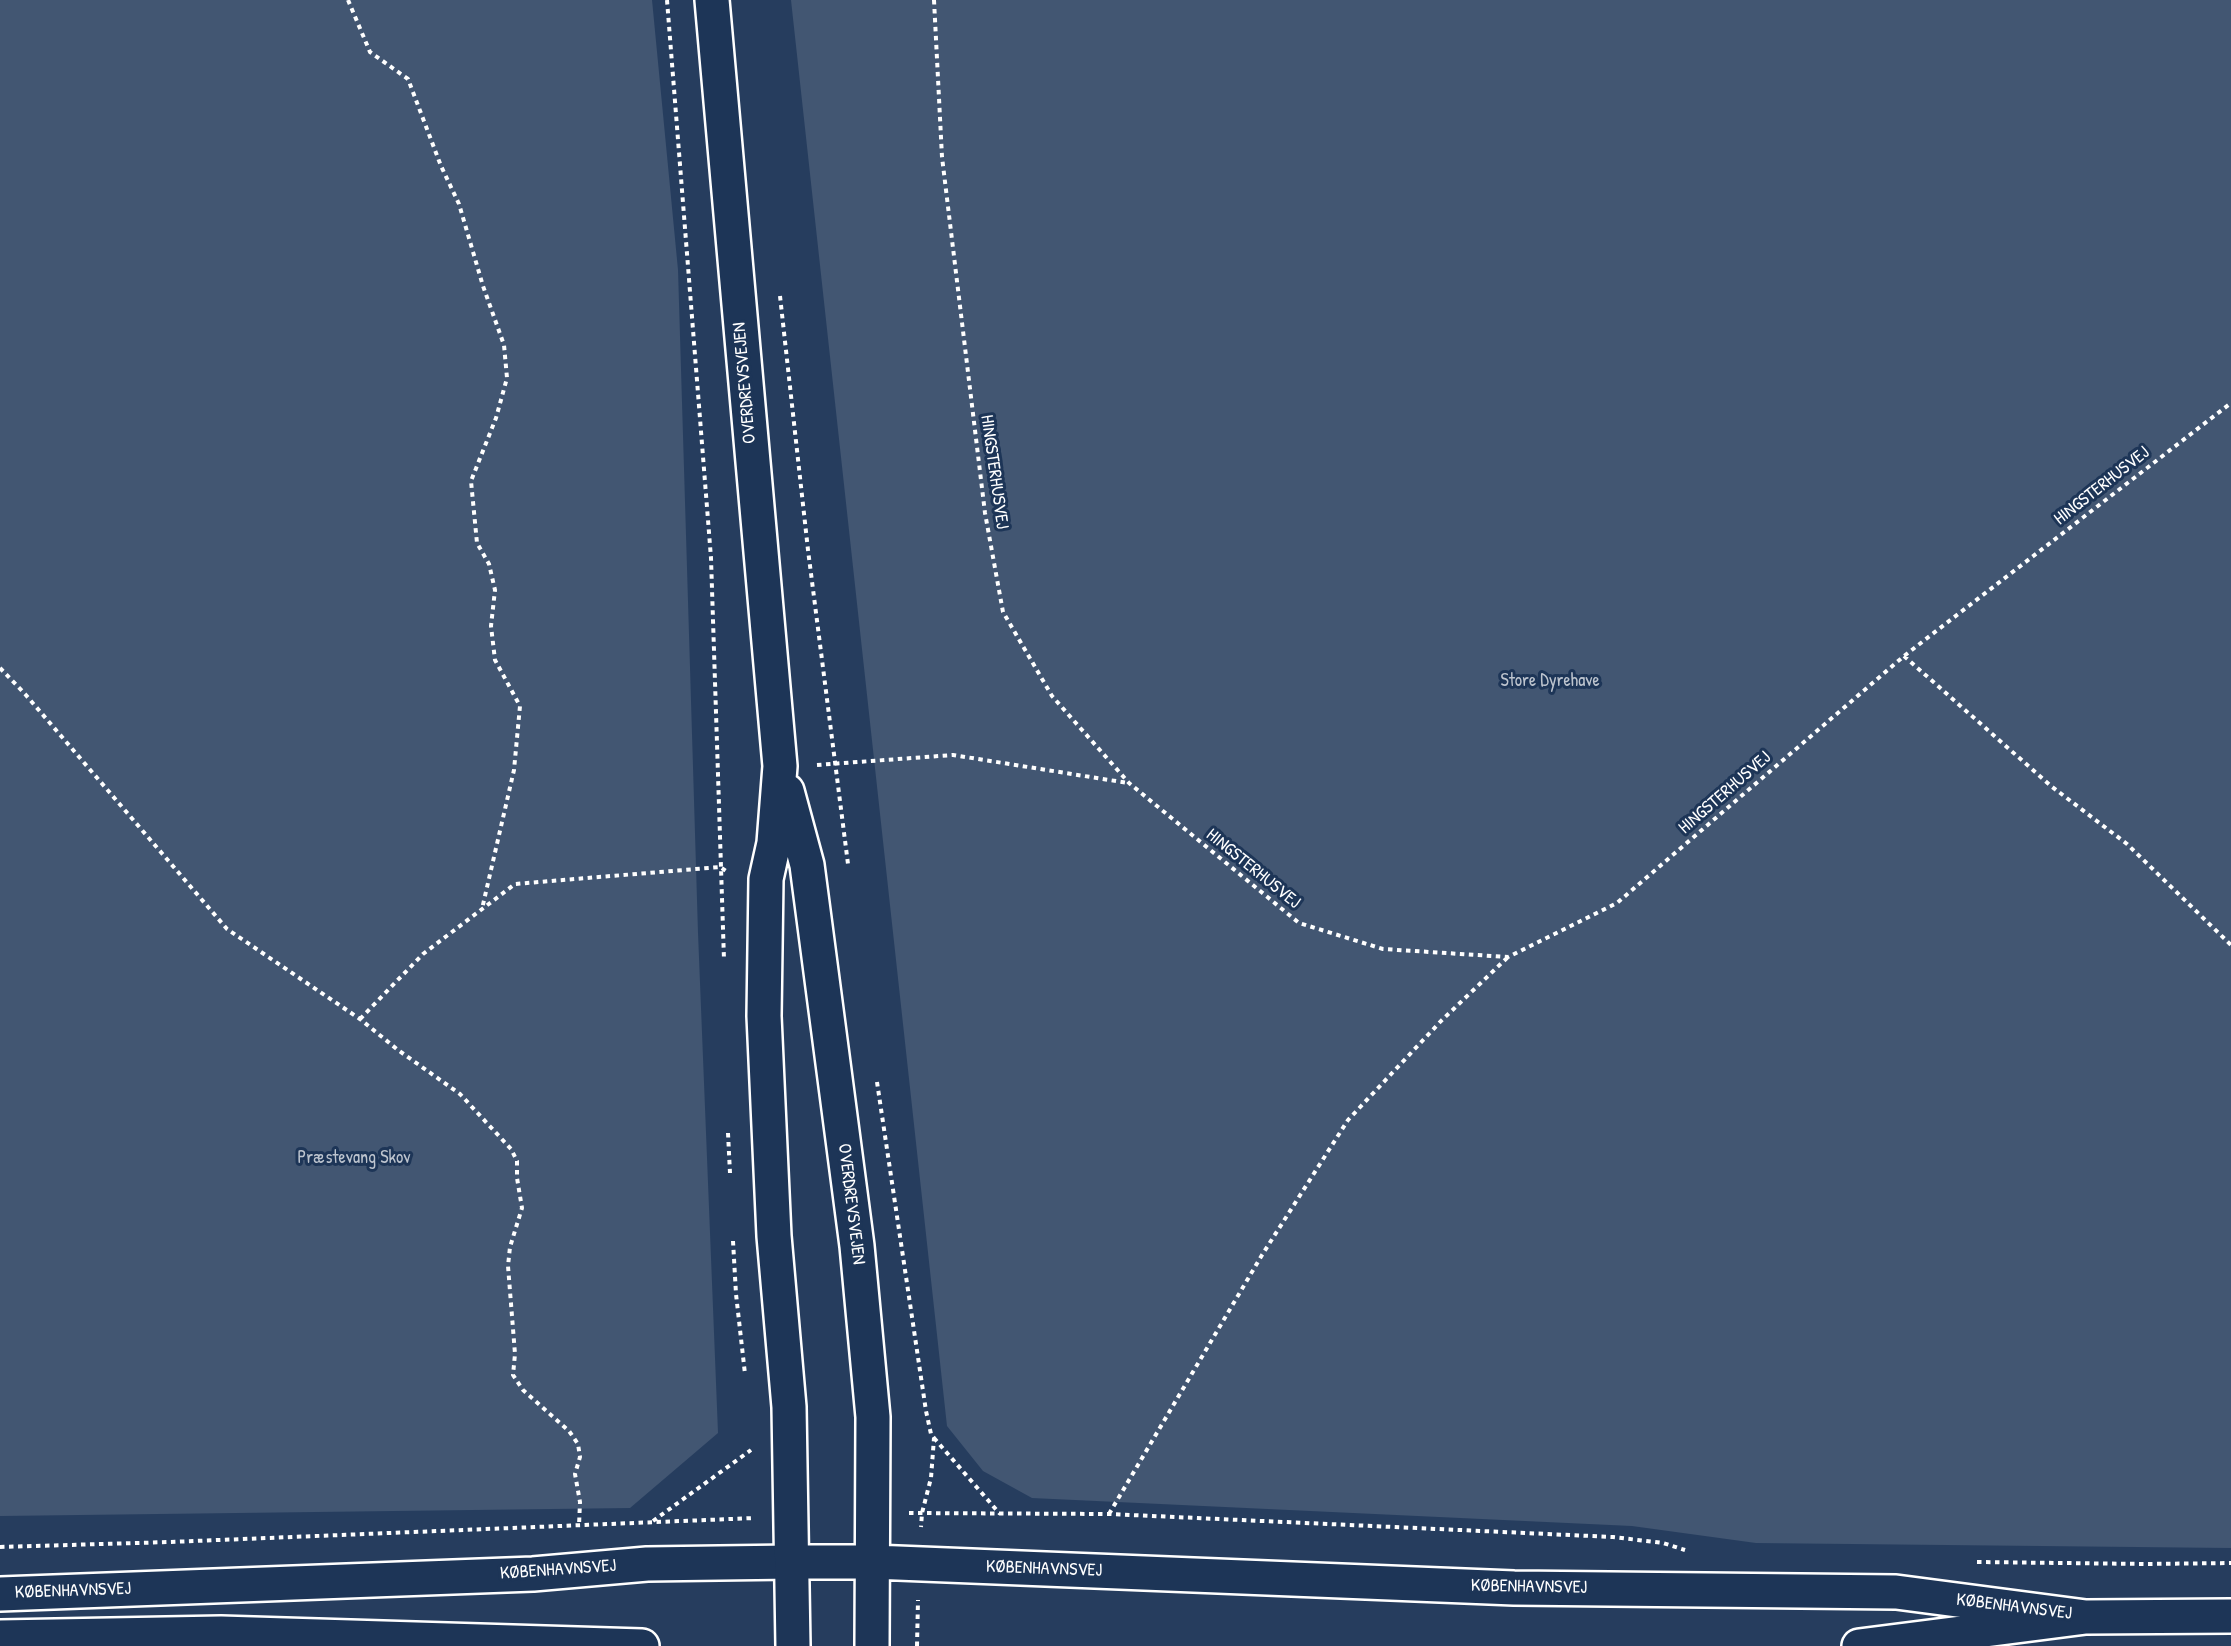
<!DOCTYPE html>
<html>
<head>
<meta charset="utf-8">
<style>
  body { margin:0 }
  canvas { display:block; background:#263d5e }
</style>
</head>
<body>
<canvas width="2231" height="1646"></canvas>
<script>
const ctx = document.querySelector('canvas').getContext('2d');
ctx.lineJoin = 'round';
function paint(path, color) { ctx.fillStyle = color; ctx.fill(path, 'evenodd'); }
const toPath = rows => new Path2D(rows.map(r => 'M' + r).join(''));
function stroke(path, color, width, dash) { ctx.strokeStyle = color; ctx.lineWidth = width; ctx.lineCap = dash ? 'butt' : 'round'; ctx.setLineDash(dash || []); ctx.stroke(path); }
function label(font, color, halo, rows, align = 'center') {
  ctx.font = font + ' "Patrick Hand",sans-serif'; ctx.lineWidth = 6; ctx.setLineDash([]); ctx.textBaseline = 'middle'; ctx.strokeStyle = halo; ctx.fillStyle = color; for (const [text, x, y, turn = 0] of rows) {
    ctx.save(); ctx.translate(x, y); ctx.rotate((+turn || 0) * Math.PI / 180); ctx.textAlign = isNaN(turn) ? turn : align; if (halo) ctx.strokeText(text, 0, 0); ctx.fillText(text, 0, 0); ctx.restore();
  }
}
paint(toPath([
  [0,0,652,0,678,270,698,933,718,1433,630,1508,0,1516],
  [791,0,2231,0,2231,1548,1756,1543,1632,1526,1032,1498,983,1471,947,1426]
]), '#425672');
const minor = toPath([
  [0,1594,533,1574,647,1564,792,1562],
  [0,1637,221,1633,642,1646]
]);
const major = toPath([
  [712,0,780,766,774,843,766,879,764,1016,774,1236,789,1407,793,1646],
  [787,791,807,865,857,1246,873,1417,872,1646],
  [792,1562,873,1562,1514,1588,1896,1592,2086,1617],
  [1859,1646,2086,1617,2231,1616]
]);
stroke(minor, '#fff', 38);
stroke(major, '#fff', 38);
stroke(toPath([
  [348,0,370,52,408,79,441,166,459,204,483,286,504,345,507,378,496,418,471,481,477,543,489,564,495,590,491,626,495,660,520,706,514,770,482,909],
  [667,0,711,558,724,960],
  [934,0,942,157,985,513,1003,612,1052,696,1129,783,1299,923,1383,949,1508,957,1617,903,1904,656,2231,403],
  [780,296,808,550,848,864],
  [1904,656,2051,786,2127,844,2231,945],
  [0,668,25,694,227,929,360,1019,398,1050,460,1094,511,1149,517,1161,517,1178,522,1208,510,1247,508,1266,515,1354,513,1375,523,1390,569,1431,578,1444,580,1457,575,1474,580,1502,579,1526],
  [817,765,953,755,1128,783],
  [360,1019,423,954,515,884,720,867,729,873],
  [877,1082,926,1411,931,1434,934,1438,931,1478,922,1513,921,1527],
  [728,1133,730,1173],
  [733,1241,736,1294,745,1374],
  [934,1438,1000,1514],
  [909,1513,1109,1514,1613,1537,1663,1543,1685,1550],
  [1109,1514,1262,1255,1348,1120,1441,1021,1508,957],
  [653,1521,751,1450],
  [0,1547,170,1542,755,1518],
  [1977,1562,2146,1564,2231,1563],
  [917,1646,918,1600]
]), '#fff', 4, [4.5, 4.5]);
stroke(minor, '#1d3557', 33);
stroke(major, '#1d3557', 33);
label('18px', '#fff', '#1d3557', [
  ["OVERDREVSVEJEN",745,383,-95],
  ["HINGSTERHUSVEJ",994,472,82],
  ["HINGSTERHUSVEJ",2102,486,-38],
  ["HINGSTERHUSVEJ",1725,793,-41],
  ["HINGSTERHUSVEJ",1253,869,39],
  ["OVERDREVSVEJEN",851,1204,83],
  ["KØBENHAVNSVEJ",1044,1569,2],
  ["KØBENHAVNSVEJ",558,1570,-4],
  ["KØBENHAVNSVEJ",1529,1587,1],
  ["KØBENHAVNSVEJ",73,1591,-2],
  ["KØBENHAVNSVEJ",2014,1607,7]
]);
label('18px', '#bdc4ce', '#1d3557', [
  ["Store Dyrehave",1550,681],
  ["Præstevang Skov",354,1158]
]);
</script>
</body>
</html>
